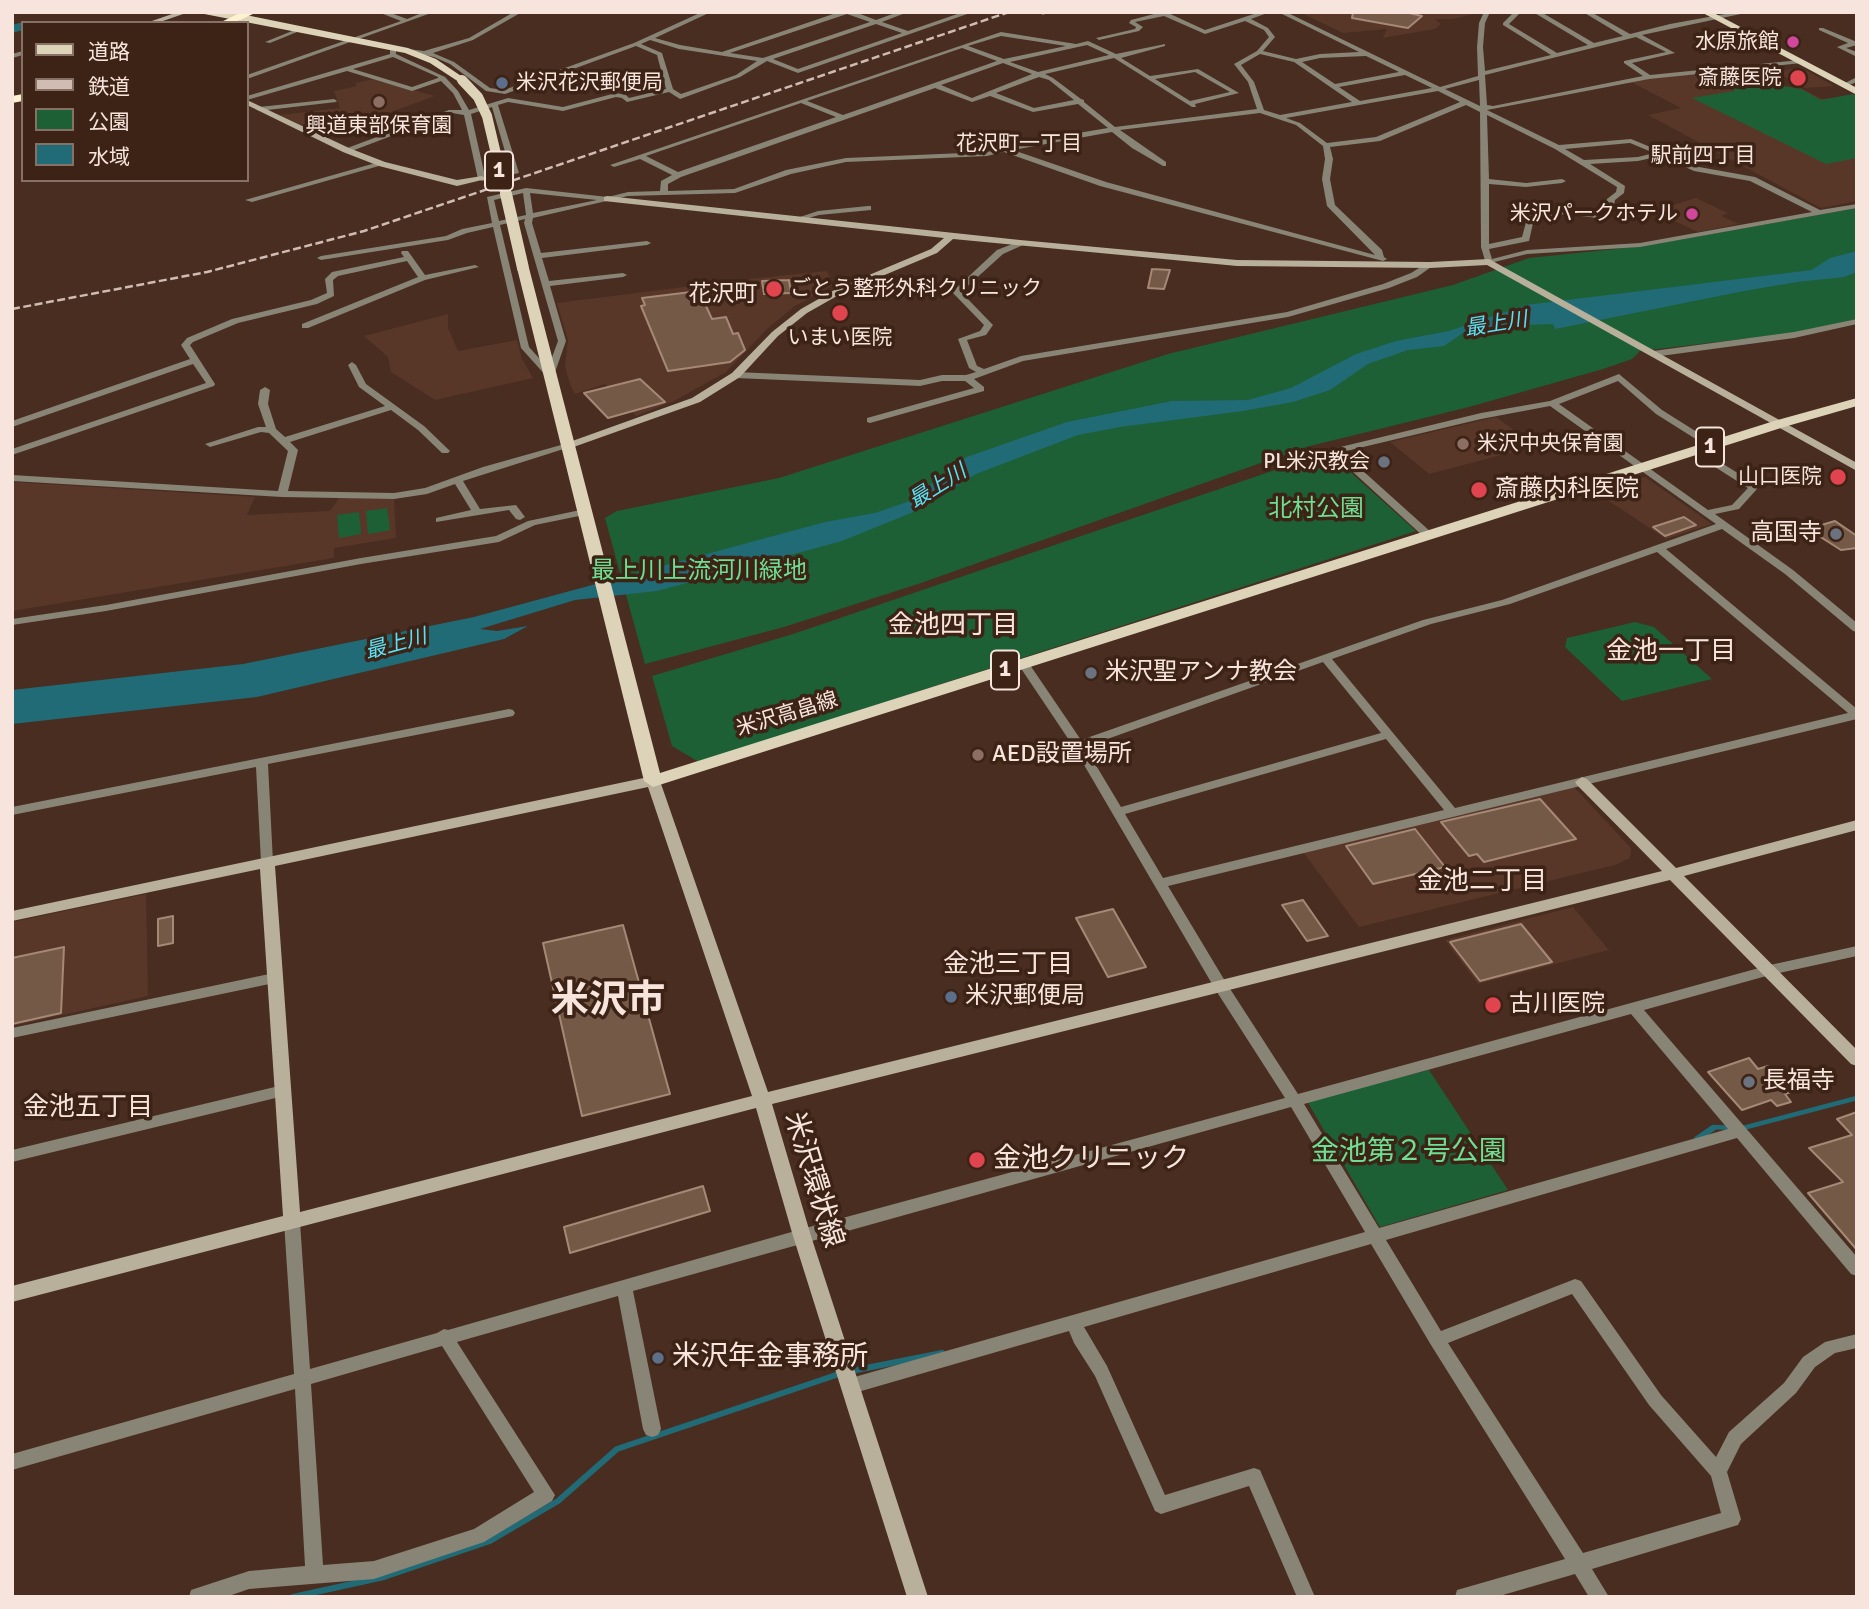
<!DOCTYPE html>
<html>
<head>
<meta charset="utf-8">
<style>
  body { margin:0 }
  #map { position:relative; width:1869px; height:1609px; overflow:hidden; background:#482d20; font-family:Signika,"Noto Sans JP",sans-serif }
  canvas { display:block }
  .frame { position:absolute; inset:0; border:14px solid #f7e5dd; pointer-events:none }
  .legend { position:absolute; left:21px; top:21px; width:228px; height:161px; box-sizing:border-box; background:#3d2316; border:2px solid #877166; margin:0; padding:9px 12px; list-style:none; font-size:21px; color:#f7e5dd }
  .legend li { display:flex; align-items:center; gap:14px; height:35px }
  .legend b { width:35px; border:2px solid #877166 }
</style>
</head>
<body>
<div id="map">
<canvas width="1869" height="1609"></canvas>
<div class="frame"></div>
<ul class="legend">
<li><b style="height:9px;background:#ddd3b8"></b>道路</li>
<li><b style="height:9px;background:#d0bcb3"></b>鉄道</li>
<li><b style="height:19px;background:#1d6035"></b>公園</li>
<li><b style="height:19px;background:#216b76"></b>水域</li>
</ul>
</div>
<script>
const ctx = document.querySelector('canvas').getContext('2d');
ctx.lineJoin = 'round';
function paint(path, color) { ctx.fillStyle = color; ctx.fill(path, 'evenodd'); }
const toPath = rows => new Path2D(rows.map(r => 'M' + r).join(''));
function stroke(path, color, width, dash) { ctx.strokeStyle = color; ctx.lineWidth = width; ctx.lineCap = dash ? 'butt' : 'round'; ctx.setLineDash(dash || []); ctx.stroke(path); }
function label(font, color, halo, rows, align = 'center') {
  ctx.font = font + ' Signika,"Noto Sans JP",sans-serif'; ctx.lineWidth = 7; ctx.setLineDash([]); ctx.textBaseline = 'middle'; ctx.strokeStyle = halo; ctx.fillStyle = color; for (const [text, x, y, turn = 0] of rows) {
    ctx.save(); ctx.translate(x, y); ctx.rotate((+turn || 0) * Math.PI / 180); ctx.textAlign = isNaN(turn) ? turn : align; if (halo) ctx.strokeText(text, 0, 0); ctx.fillText(text, 0, 0); ctx.restore();
  }
}
paint(toPath([
  [1299,12,1482,12,1453,19,1435,19,1441,24,1435,29,1383,38,1387,29,1343,33],
  [1802,68,1834,86,1805,88,1774,71],
  [1701,73,1722,84,1776,85,1801,88,1822,99,1857,95,1857,201,1821,208,1648,115,1681,108,1629,81],
  [374,79,435,96,361,123,354,114,301,125,280,115,340,108,334,91,357,86,355,83],
  [1696,198,1728,213,1721,216,1739,224,1698,232,1653,211],
  [827,271,833,285,795,306,767,329,726,372,674,401,636,416,605,384,575,394,570,384,565,366,568,340,557,303,747,279,750,308,749,279],
  [448,314,448,328,458,351,517,340,522,359,533,378,435,400,391,372,388,357,364,336],
  [1496,417,1536,446,1429,474,1390,442],
  [1645,477,1712,524,1666,539,1597,493],
  [12,482,255,497,247,515,330,511,340,497,394,499,396,538,334,548,334,558,12,611],
  [1574,787,1631,848,1630,858,1615,865,1359,927,1303,852],
  [146,894,148,996,12,1026,12,922],
  [1573,907,1609,950,1478,984,1445,940]
]), '#583728');
paint(toPath([
  [1735,85,1776,85,1801,89,1821,100,1853,94,1857,96,1857,158,1826,164,1692,98,1734,91],
  [1857,208,1857,319,1795,333,1640,351,1632,359,1603,369,1469,407,1306,447,918,584,784,627,645,664,605,518,617,511,779,478,1168,354,1453,285,1529,258,1644,246],
  [1328,452,1416,531,699,762,672,746,652,676,793,634],
  [387,508,390,530,368,534,366,511],
  [359,512,361,534,339,538,337,515],
  [1635,622,1654,627,1712,679,1622,701,1565,647,1567,638],
  [1429,1070,1508,1190,1380,1227,1307,1101]
]), '#1d6035');
paint(toPath([
  [1857,251,1857,272,1844,277,1797,282,1744,291,1555,329,1553,324,1499,326,1466,331,1444,346,1408,350,1368,364,1330,390,1293,402,1243,411,1120,427,1078,435,976,474,916,511,842,541,657,591,575,600,480,629,497,631,528,626,504,639,257,697,12,724,12,690,243,664,474,617,825,522,875,513,910,501,964,458,1067,422,1172,401,1248,400,1291,388,1356,354,1396,341,1449,331,1526,305,1812,270,1830,258]
]), '#216b76');
stroke(toPath([
  [1743,1128,1857,1098],
  [1711,1130,1715,1127,1730,1128]
]), '#216b76', 4.5);
stroke(toPath([
  [1697,1139,1713,1128],
  [851,1371,942,1353],
  [293,1597,384,1577,490,1541,558,1501,617,1449,842,1373]
]), '#216b76', 6);
paint(toPath([
  [23,22,27,23,23,23,23,30,12,33,12,25,23,22]
]), '#216b76');
const building = toPath([
  [1353,12,1405,12,1422,16,1408,28,1352,18,1353,12],
  [1152,269,1170,270,1164,289,1148,288,1152,269],
  [789,280,791,293,764,294,762,281,789,280],
  [699,291,712,319,726,317,733,334,738,333,745,350,730,362,668,371,641,306,645,305,642,298,699,291],
  [640,379,665,402,608,418,584,393,640,379],
  [1684,517,1696,525,1665,536,1653,527,1684,517],
  [1835,521,1857,536,1857,548,1841,550,1808,529,1835,521],
  [1540,799,1576,839,1484,862,1477,854,1469,856,1441,822,1540,799],
  [1415,829,1445,867,1373,884,1346,846,1415,829],
  [1303,900,1328,936,1307,941,1282,905,1303,900],
  [1113,909,1146,967,1108,977,1076,918,1113,909],
  [173,916,173,943,158,946,158,919,173,916],
  [1521,924,1552,962,1480,981,1450,942,1521,924],
  [623,925,670,1094,582,1116,543,943,623,925],
  [64,947,61,1013,12,1024,12,958,64,947],
  [1749,1058,1758,1069,1768,1066,1791,1092,1785,1094,1791,1102,1777,1106,1771,1100,1742,1110,1708,1072,1749,1058],
  [1857,1112,1857,1250,1808,1193,1843,1182,1809,1148,1852,1135,1837,1119,1857,1112],
  [703,1186,710,1211,570,1253,564,1227,703,1186]
]);
paint(building, '#745947');
stroke(building, '#a58875', 2);
paint(toPath([
  [378,12,388,12,407,19,424,12,434,12,247,79,247,75,401,21,378,12],
  [514,12,522,12,473,40,433,53,454,62,490,88,504,90,634,43,702,12,711,12,655,38,680,45,722,52,839,12,855,12,876,20,898,12,908,12,882,22,908,31,963,12,973,12,798,73,767,61,740,77,680,99,669,92,627,102,622,98,616,97,563,111,508,102,498,105,519,173,482,181,478,179,464,115,452,113,349,152,342,150,449,110,462,110,453,93,441,81,412,91,347,71,247,100,247,96,390,54,390,48,393,46,396,48,396,54,445,77,458,91,469,110,508,98,563,107,616,93,626,95,629,98,666,89,657,55,636,46,505,94,486,91,450,64,434,57,405,51,408,49,424,51,469,38,514,12],
  [847,14,870,22,763,58,730,53,847,14],
  [876,24,902,33,798,69,773,59,876,24],
  [650,40,679,49,757,61,736,75,681,94,673,89,662,53,641,44,650,40],
  [393,57,438,77,438,78,412,87,353,69,393,57],
  [492,107,511,172,485,176,471,114,492,107],
  [1049,12,1043,15,1040,13,1040,12,1049,12],
  [1157,12,1166,12,1205,30,1260,12,1270,12,1251,19,1268,28,1275,37,1263,51,1296,59,1320,54,1359,52,1278,12,1286,12,1440,87,1478,76,1477,47,1479,23,1484,12,1490,12,1485,23,1483,47,1485,71,1551,55,1503,25,1503,23,1514,12,1521,12,1509,24,1557,53,1588,45,1533,12,1541,12,1594,43,1623,36,1583,12,1591,12,1630,34,1670,24,1736,12,1750,12,1642,35,1675,53,1632,63,1650,75,1800,60,1803,62,1802,63,1735,70,1742,75,1758,76,1758,78,1756,79,1739,78,1728,71,1649,79,1487,110,1559,145,1631,139,1699,167,1755,177,1820,210,1857,204,1857,208,1640,247,1527,254,1486,264,1481,247,1480,112,1466,105,1380,141,1330,147,1333,159,1330,179,1335,205,1382,250,1384,257,1387,259,1383,261,1100,186,1004,152,987,156,846,162,791,174,735,193,628,196,533,218,532,223,541,253,647,241,651,243,647,245,542,258,549,281,623,273,627,275,623,277,550,286,566,341,554,375,550,378,547,377,521,348,493,227,467,233,448,240,321,260,317,258,321,256,446,236,462,229,492,223,487,197,526,188,608,197,628,192,660,191,661,181,672,175,640,159,614,167,610,165,1001,32,1076,44,1088,41,1116,54,1165,44,1165,46,1121,58,1150,76,1198,69,1239,93,1195,104,1196,107,1192,107,1114,58,1045,74,1053,78,1081,99,1084,100,1084,102,1115,127,1257,109,1248,82,1234,64,1257,51,1269,37,1264,30,1245,21,1205,34,1164,16,1135,22,1143,27,1139,31,1099,40,1096,38,1135,29,1136,27,1129,23,1131,20,1158,13,1157,12],
  [1001,36,1066,46,1004,59,968,46,1001,36],
  [1636,37,1666,52,1624,61,1624,63,1643,76,1493,106,1487,105,1485,75,1636,37],
  [1087,45,1109,55,1038,72,1010,62,1087,45],
  [962,48,997,61,843,115,807,101,962,48],
  [1260,54,1294,62,1352,102,1280,115,1264,110,1254,82,1241,65,1260,54],
  [1366,56,1399,72,1335,84,1302,62,1320,58,1366,56],
  [1003,63,1032,74,972,98,941,85,1003,63],
  [1195,72,1230,92,1190,101,1155,79,1195,72],
  [1405,75,1432,88,1360,101,1339,87,1405,75],
  [1039,77,1049,80,1074,100,1034,108,996,93,1039,77],
  [1479,80,1480,106,1445,89,1479,80],
  [935,88,972,102,990,96,1033,112,1078,104,1108,128,1036,140,987,152,846,158,786,170,734,189,668,191,668,184,681,177,935,88],
  [1438,91,1460,102,1376,137,1327,143,1300,123,1286,118,1438,91],
  [801,103,836,117,678,172,646,156,801,103],
  [1260,113,1296,125,1323,146,1325,159,1322,179,1327,206,1375,255,1106,182,1013,150,1112,132,1132,148,1163,166,1166,166,1166,162,1120,130,1260,113],
  [1487,115,1555,149,1617,187,1616,192,1607,199,1605,209,1600,214,1565,210,1528,215,1522,237,1489,244,1489,184,1526,187,1562,183,1566,181,1562,179,1526,183,1489,179,1487,115],
  [1630,143,1654,153,1638,157,1584,160,1565,149,1630,143],
  [1661,156,1694,171,1750,181,1812,212,1640,243,1527,250,1492,259,1489,249,1529,241,1534,219,1565,214,1605,219,1613,210,1615,200,1624,193,1625,186,1590,164,1638,161,1661,156],
  [523,193,526,215,499,221,494,200,523,193],
  [530,193,597,200,533,213,530,193],
  [525,219,524,223,558,341,548,368,529,347,500,225,525,219],
  [1819,28,1823,28,1857,42,1857,45,1846,48,1857,52,1857,57,1837,47,1848,43,1819,30,1819,28],
  [297,29,302,30,270,43,265,42,297,29],
  [23,51,23,55,12,58,12,54,23,51],
  [1857,77,1857,82,1844,87,1841,85,1857,77],
  [334,99,337,101,336,102,259,111,256,109,259,107,334,99],
  [379,162,386,164,252,202,245,200,379,162],
  [868,206,871,206,871,210,819,215,798,221,794,219,818,211,868,206],
  [1020,241,1024,243,1023,245,1003,254,961,292,993,325,986,335,967,340,977,366,984,369,1021,356,1287,312,1383,284,1411,273,1427,263,1434,265,1417,277,1389,288,1288,317,1023,361,974,379,984,387,984,391,870,423,867,422,867,418,974,388,965,381,942,381,920,386,736,378,732,375,736,372,920,380,942,375,966,375,976,372,969,368,958,339,980,331,984,325,952,292,997,250,1020,241],
  [402,251,408,251,425,275,475,265,479,267,425,280,308,328,302,328,302,324,418,277,407,261,338,276,333,280,334,296,317,304,238,323,193,342,190,345,215,384,214,386,12,455,12,449,206,383,193,364,12,427,12,421,190,359,181,345,187,338,232,319,311,300,327,293,325,279,332,272,404,257,401,253,402,251],
  [1857,319,1857,324,1794,338,1653,357,1649,354,1653,351,1794,332,1857,319],
  [352,362,356,365,366,384,424,426,450,451,448,453,442,453,418,430,391,410,290,442,298,450,288,491,394,493,425,488,483,467,568,443,573,446,463,481,480,509,516,505,525,517,520,520,516,519,509,510,436,522,436,518,471,510,455,484,427,494,394,499,282,497,12,481,12,475,278,491,288,451,269,433,261,432,210,447,205,444,258,427,266,427,258,404,260,390,265,387,270,390,268,404,276,429,285,437,385,406,359,387,348,365,352,362],
  [1619,374,1662,410,1716,444,1716,448,1710,448,1656,414,1618,381,1559,404,1708,510,1732,505,1748,488,1693,453,1693,449,1699,449,1757,485,1757,489,1739,509,1715,514,1793,570,1857,623,1857,632,1853,631,1785,574,1722,529,1666,549,1857,709,1857,719,1168,886,1225,981,1298,1094,1770,965,1857,946,1857,956,1770,975,1644,1010,1857,1257,1857,1276,1851,1274,1737,1138,1386,1240,1441,1331,1575,1279,1581,1281,1661,1395,1716,1457,1729,1432,1784,1383,1803,1357,1825,1342,1857,1334,1857,1348,1835,1353,1815,1367,1796,1393,1741,1444,1727,1472,1741,1519,1738,1525,1592,1569,1609,1597,1589,1597,1575,1574,1496,1597,1455,1597,1457,1590,1464,1588,1565,1559,1431,1345,1371,1244,1084,1327,1107,1366,1165,1495,1254,1468,1260,1470,1315,1597,1297,1597,1249,1486,1161,1514,1155,1511,1095,1376,1074,1343,1069,1331,851,1394,845,1391,843,1386,845,1381,851,1378,1365,1232,1291,1107,633,1291,661,1429,658,1435,652,1437,646,1435,643,1429,618,1296,457,1342,555,1495,552,1501,484,1542,374,1579,249,1589,226,1597,189,1597,191,1590,249,1571,305,1566,295,1389,12,1470,12,1454,294,1374,284,1222,287,1217,292,1215,297,1217,300,1222,310,1369,437,1333,444,1329,448,1330,802,1229,1285,1098,1215,989,1073,746,1018,664,1024,661,1028,662,1081,740,1423,620,1502,600,1716,524,1550,406,1481,419,1342,452,1432,533,1432,537,1428,538,1424,537,1330,451,1332,449,1481,413,1550,401,1619,374],
  [1657,552,1848,713,1455,808,1332,659,1431,624,1510,604,1657,552],
  [1323,662,1381,733,1121,807,1085,747,1323,662],
  [1386,739,1444,810,1163,878,1125,814,1386,739],
  [1631,1014,1728,1129,1379,1228,1304,1104,1631,1014],
  [1572,1294,1649,1405,1711,1476,1721,1513,1583,1553,1448,1343,1572,1294],
  [442,1346,534,1492,474,1529,374,1561,323,1565,311,1384,442,1346],
  [585,509,590,512,589,514,535,525,499,542,361,564,106,611,12,625,12,619,106,605,361,558,496,536,528,521,585,509],
  [509,709,513,710,515,713,513,716,268,764,273,862,267,866,261,862,256,767,12,815,12,807,509,709],
  [274,973,279,974,281,978,279,982,12,1038,12,1028,274,973],
  [283,1085,288,1087,290,1091,288,1095,12,1162,12,1150,283,1085]
]), '#888476');
paint(toPath([
  [178,12,189,12,157,23,146,23,178,12],
  [247,100,349,148,385,162,457,180,482,176,486,179,457,186,379,166,343,152,247,105,247,100],
  [607,196,1020,240,1237,260,1430,262,1489,259,1857,463,1857,471,1487,265,1430,268,1237,266,953,239,937,253,844,292,807,313,778,336,740,377,700,402,568,449,563,446,564,444,692,398,732,373,772,332,801,309,838,288,931,249,944,238,604,201,604,197,607,196],
  [653,776,660,781,768,1092,1662,871,1577,785,1575,782,1582,777,1587,779,1676,868,1857,820,1857,830,1684,876,1857,1050,1857,1066,1851,1064,1670,880,772,1104,811,1236,928,1597,907,1597,793,1236,756,1108,12,1302,12,1286,283,1216,260,869,12,921,12,911,653,776],
  [648,787,752,1096,300,1212,275,866,648,787]
]), '#b8b09b');
paint(toPath([
  [194,12,231,12,408,48,436,59,467,80,459,82,430,63,405,53,194,12],
  [1701,12,1712,12,1857,88,1857,95,1701,12],
  [523,265,529,268,660,773,1774,421,1857,398,1857,406,1784,427,653,787,644,781,517,268,523,265]
]), '#ddd3b8');
paint(toPath([
  [242,12,257,12,234,23,219,23,242,12],
  [23,94,23,101,12,103,12,96,23,94]
]), '#fef2d1');
stroke(toPath([
  [12,309,207,272,364,231,1009,12]
]), '#d0bcb3', 2.5, [8, 3.5]);
stroke(toPath([
  [462,80,478,97,487,116,506,196]
]), '#ddd3b8', 10);
stroke(toPath([
  [506,194,523,268]
]), '#ddd3b8', 12);
for (const [x, y, r, color] of [
  [1793,42,7,"#d1479c"],
  [1798,78,9,"#e0444e"],
  [502,83,7,"#5c6f8a"],
  [379,102,7,"#8d6e63"],
  [1692,214,7,"#d1479c"],
  [774,289,9,"#e0444e"],
  [840,313,9,"#e0444e"],
  [1463,444,7,"#8d6e63"],
  [1384,462,7,"#6b7280"],
  [1838,477,9,"#e0444e"],
  [1479,490,9,"#e0444e"],
  [1836,534,7,"#6b7280"],
  [1091,673,7,"#6b7280"],
  [978,755,7,"#8d6e63"],
  [951,997,7,"#5c6f8a"],
  [1493,1005,9,"#e0444e"],
  [1749,1082,7,"#6b7280"],
  [977,1160,9,"#e0444e"],
  [658,1358,7,"#5c6f8a"]
]) { const dot = new Path2D(); dot.arc(x, y, r, 0, 2 * Math.PI); ctx.fillStyle = color; ctx.fill(dot); stroke(dot, '#3d2316', 2.5); }
label('21px', '#f7e5dd', '#3d2316', [
  ["水原旅館",1779,42],
  ["斎藤医院",1782,78],
  ["米沢花沢郵便局",516,83,"left"],
  ["興道東部保育園",379,126,"center"],
  ["米沢パークホテル",1678,214],
  ["ごとう整形外科クリニック",790,289,"left"],
  ["いまい医院",840,338,"center"],
  ["米沢中央保育園",1477,444,"left"],
  ["PL米沢教会",1370,462],
  ["山口医院",1822,477]
], 'right');
label('21px', '#f7e5dd', '#3d2316', [
  ["花沢町一丁目",1019,144],
  ["駅前四丁目",1703,156]
]);
label('italic 21px', '#58e2f7', '#3d2316', [
  ["最上川",1496,325,-9],
  ["最上川",938,487,-32],
  ["最上川",396,645,-15]
]);
label('21px', '#f7e5dd', '#3d2316', [
  ["米沢高畠線",787,715,-17]
]);
for (const [x, y, w] of [
  [499,171,28],
  [1710,447,28],
  [1005,670,28]
]) { const box = new Path2D(); box.roundRect(x - w / 2, y - 19.5, w, 39, 5); ctx.fillStyle = '#3d2316'; ctx.fill(box); stroke(box, '#f7e5dd', 2); }
label('bold 23px', '#f7e5dd', null, [
  ["1",499,171],
  ["1",1710,447],
  ["1",1005,670]
]);
label('23px', '#f7e5dd', '#3d2316', [
  ["花沢町",723,295]
]);
label('24px', '#f7e5dd', '#3d2316', [
  ["斎藤内科医院",1495,490],
  ["高国寺",1822,534,"right"],
  ["米沢聖アンナ教会",1105,673],
  ["AED設置場所",992,755],
  ["米沢郵便局",965,997],
  ["古川医院",1509,1005],
  ["長福寺",1763,1082]
], 'left');
label('24px', '#6ddf92', '#3d2316', [
  ["北村公園",1316,510],
  ["最上川上流河川緑地",699,572]
]);
label('26px', '#f7e5dd', '#3d2316', [
  ["金池四丁目",953,626],
  ["金池一丁目",1671,652],
  ["金池二丁目",1482,882],
  ["金池三丁目",1008,965],
  ["金池五丁目",88,1108]
]);
label('28px', '#6ddf92', '#3d2316', [
  ["金池第２号公園",1409,1153]
]);
label('28px', '#f7e5dd', '#3d2316', [
  ["金池クリニック",993,1160],
  ["米沢年金事務所",672,1358]
], 'left');
label('28px', '#f7e5dd', '#3d2316', [
  ["米沢環状線",813,1180,73]
]);
label('bold 38px', '#f7e5dd', '#3d2316', [
  ["米沢市",608,1002]
]);
</script>
</body>
</html>
